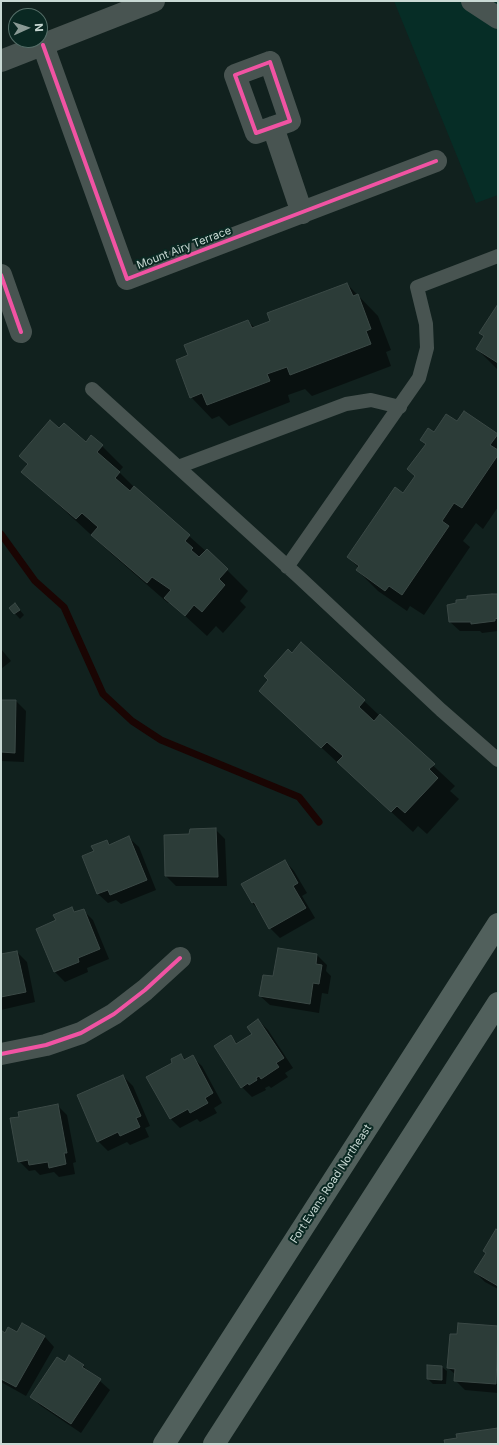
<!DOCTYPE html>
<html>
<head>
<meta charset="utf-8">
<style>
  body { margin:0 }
  #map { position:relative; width:499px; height:1445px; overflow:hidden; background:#11211e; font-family:Inter,sans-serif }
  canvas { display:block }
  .frame { position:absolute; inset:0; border:2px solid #c9d9d4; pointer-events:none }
  .north { position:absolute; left:8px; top:8px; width:40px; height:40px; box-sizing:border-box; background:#0a2822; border:1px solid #566f69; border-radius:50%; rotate:87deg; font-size:11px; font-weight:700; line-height:16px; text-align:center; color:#c9d9d4 }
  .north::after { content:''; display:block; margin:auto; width:14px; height:18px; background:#899994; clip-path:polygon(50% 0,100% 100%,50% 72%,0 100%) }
</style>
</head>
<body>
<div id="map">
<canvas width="499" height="1445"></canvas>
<div class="frame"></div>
<div class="north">N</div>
</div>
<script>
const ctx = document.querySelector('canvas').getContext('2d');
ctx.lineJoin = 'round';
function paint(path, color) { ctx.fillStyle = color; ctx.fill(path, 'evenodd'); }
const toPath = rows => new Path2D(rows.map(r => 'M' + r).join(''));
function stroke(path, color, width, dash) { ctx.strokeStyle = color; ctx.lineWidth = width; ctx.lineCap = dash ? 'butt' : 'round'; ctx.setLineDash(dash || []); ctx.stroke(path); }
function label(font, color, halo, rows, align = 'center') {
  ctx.font = font + ' Inter,sans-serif'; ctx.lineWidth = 4; ctx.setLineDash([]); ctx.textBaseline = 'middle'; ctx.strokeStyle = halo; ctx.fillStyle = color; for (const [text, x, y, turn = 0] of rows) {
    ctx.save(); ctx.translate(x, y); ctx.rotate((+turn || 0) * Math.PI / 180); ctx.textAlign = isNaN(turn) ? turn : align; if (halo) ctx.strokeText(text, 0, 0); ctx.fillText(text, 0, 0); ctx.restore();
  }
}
paint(toPath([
  [394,1,498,1,498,195,476,203]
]), '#062d26');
paint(toPath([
  [347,284,378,316,391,350,386,352,391,366,312,396,305,389,288,395,290,402,229,426,219,416,212,419,191,397,189,355,248,321,255,328,272,322],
  [498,306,498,370,477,349,484,337,480,333],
  [464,412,498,436,498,507,483,529,476,523,463,541,470,547,424,615,410,606,407,611,378,591,357,570,359,568,348,557,403,494,416,477,426,445,422,440,457,423],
  [59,430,86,443,102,446,123,467,119,472,134,487,227,570,248,591,240,601,246,607,223,633,216,626,207,636,170,602,168,603,114,556,23,472],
  [498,595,498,631,482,633,480,631,460,631,450,622],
  [10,608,19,609,24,615,20,619],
  [1,649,11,661,1,669],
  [260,691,364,701,455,786,450,791,459,799,427,834,418,826,413,832],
  [1,701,16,701,26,711,24,762,1,761],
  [215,829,225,839,227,886,176,886,166,876,190,835],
  [129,838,139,847,156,890,121,904,116,900,108,903,98,894,83,857,95,852,107,841,111,845],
  [285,861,294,871,307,893,302,896,315,918,280,938,270,928,260,911,252,903],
  [72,909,76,913,83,910,93,920,109,959,87,968,88,972,65,982,55,972,37,929,57,921],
  [17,952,27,962,35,1002,1,1010,1,955],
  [317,955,327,965,326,971,331,976,328,994,322,993,319,1013,270,1005,260,996,274,977],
  [258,1020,268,1030,293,1068,285,1073,288,1077,271,1088,269,1086,265,1088,266,1090,252,1097,242,1087,230,1037,238,1044,254,1034],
  [181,1055,186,1060,192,1057,202,1066,222,1103,214,1108,217,1113,200,1122,197,1119,180,1128,170,1118,174,1063],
  [123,1076,133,1086,150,1126,145,1128,149,1137,130,1145,127,1142,108,1151,98,1141],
  [57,1105,67,1115,76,1162,73,1163,75,1174,59,1177,54,1172,40,1175,35,1170,29,1171,19,1161,20,1117],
  [498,1232,498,1289,485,1282,475,1272],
  [23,1324,45,1337,54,1347,26,1396,1,1382,1,1332,5,1334,17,1334],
  [459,1324,498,1327,498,1393,465,1390,455,1380,456,1375,448,1368,458,1336],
  [65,1364,83,1366,110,1390,81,1433,41,1406,31,1397],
  [442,1367,447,1371,446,1384,433,1384,428,1379]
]), '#0007');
stroke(toPath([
  [1,534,35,581,64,607,103,694,132,721,161,740,299,797,319,822]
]), '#1a0503', 7);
const building = toPath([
  [347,283,353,296,358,294,371,329,366,331,371,344,290,375,287,367,267,374,270,381,207,405,202,393,190,398,176,360,188,355,184,345,248,320,252,328,270,321,267,313,347,283],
  [498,304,498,363,476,349,484,336,479,333,498,304],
  [464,411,498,434,490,445,498,450,498,455,462,508,454,503,442,521,449,526,402,595,389,586,385,591,356,570,359,566,347,557,395,487,403,493,415,476,407,469,426,444,420,440,428,428,434,432,446,414,457,421,464,411],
  [50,420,59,428,64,423,86,442,91,435,103,445,97,452,120,472,115,478,130,491,134,486,190,535,185,541,193,548,191,550,199,557,207,549,228,569,219,579,225,585,202,612,194,605,185,616,164,598,171,590,152,577,147,583,91,535,98,527,82,513,76,519,21,472,28,464,19,456,50,420],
  [492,594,498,594,498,618,495,619,495,621,471,624,471,622,449,622,447,605,456,603,456,600,467,599,467,596,492,594],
  [15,603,20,610,14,614,9,608,15,603],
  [301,642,365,700,359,707,374,721,380,714,435,764,429,769,438,778,405,813,397,806,391,812,337,762,343,756,327,742,321,748,259,691,268,680,264,676,288,649,292,653,301,642],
  [1,700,16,700,15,753,1,752,1,700],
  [216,828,218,877,165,876,164,835,189,834,190,829,216,828],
  [129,836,147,880,110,895,108,890,97,894,82,856,94,851,91,846,107,840,109,845,129,836],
  [285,860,298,883,293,886,306,908,269,929,254,902,252,903,241,884,285,860],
  [72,907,74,912,84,909,100,949,78,958,79,962,54,972,36,929,56,920,53,915,72,907],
  [278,948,317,954,316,964,322,965,319,984,313,983,310,1004,259,996,263,975,273,976,278,948],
  [17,951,26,992,1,997,1,954,17,951],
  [258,1019,284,1058,276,1063,279,1067,261,1079,259,1076,256,1078,257,1080,249,1085,248,1083,241,1088,214,1046,231,1035,236,1044,252,1034,247,1027,258,1019],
  [181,1054,184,1060,193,1055,213,1093,205,1098,208,1103,190,1113,188,1109,170,1119,146,1077,172,1063,171,1059,181,1054],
  [123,1075,141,1116,136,1118,140,1127,120,1136,118,1132,97,1142,77,1095,123,1075],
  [58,1104,67,1153,64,1153,66,1164,49,1168,48,1162,29,1165,28,1160,18,1162,10,1118,19,1117,18,1112,58,1104],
  [496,1229,498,1231,498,1286,474,1272,486,1253,483,1251,496,1229],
  [22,1323,45,1336,16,1387,1,1379,1,1330,5,1333,8,1327,17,1332,22,1323],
  [458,1323,498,1326,496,1384,454,1381,455,1369,447,1368,450,1334,457,1334,458,1323],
  [69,1355,84,1365,82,1367,101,1379,71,1424,30,1397,57,1357,65,1362,69,1355],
  [427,1365,442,1366,442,1380,427,1379,427,1365],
  [498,1428,498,1444,445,1444,444,1440,457,1438,456,1434,498,1428]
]);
paint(building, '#2c3c38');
stroke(building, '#3b4946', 1);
stroke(toPath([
  [92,389,299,577,441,710,498,760],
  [178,467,346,404,371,400,400,407],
  [287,567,419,378,427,348,426,324,417,287,498,256]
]), '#485451', 14);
stroke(toPath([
  [472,1,498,18],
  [43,45,127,279,436,161],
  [1,61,154,1],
  [270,62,290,121,256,133,235,75,270,62],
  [273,127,302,213],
  [1,275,21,332],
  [1,1054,46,1045,81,1033,114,1014,145,990,180,958]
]), '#485451', 22);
stroke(toPath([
  [164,1444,498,924],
  [214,1444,498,1003]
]), '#51605c', 22);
stroke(toPath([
  [43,45,127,279,436,161],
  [270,62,290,121,256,133,235,75,270,62],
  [1,275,21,332],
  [1,1054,46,1045,81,1033,114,1014,145,990,180,958]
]), '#f153a3', 4);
label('11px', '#c9d9d4', '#0a2822', [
  ["Mount Airy Terrace",184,248,-21],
  ["Fort Evans Road Northeast",331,1184,-57]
]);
</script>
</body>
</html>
